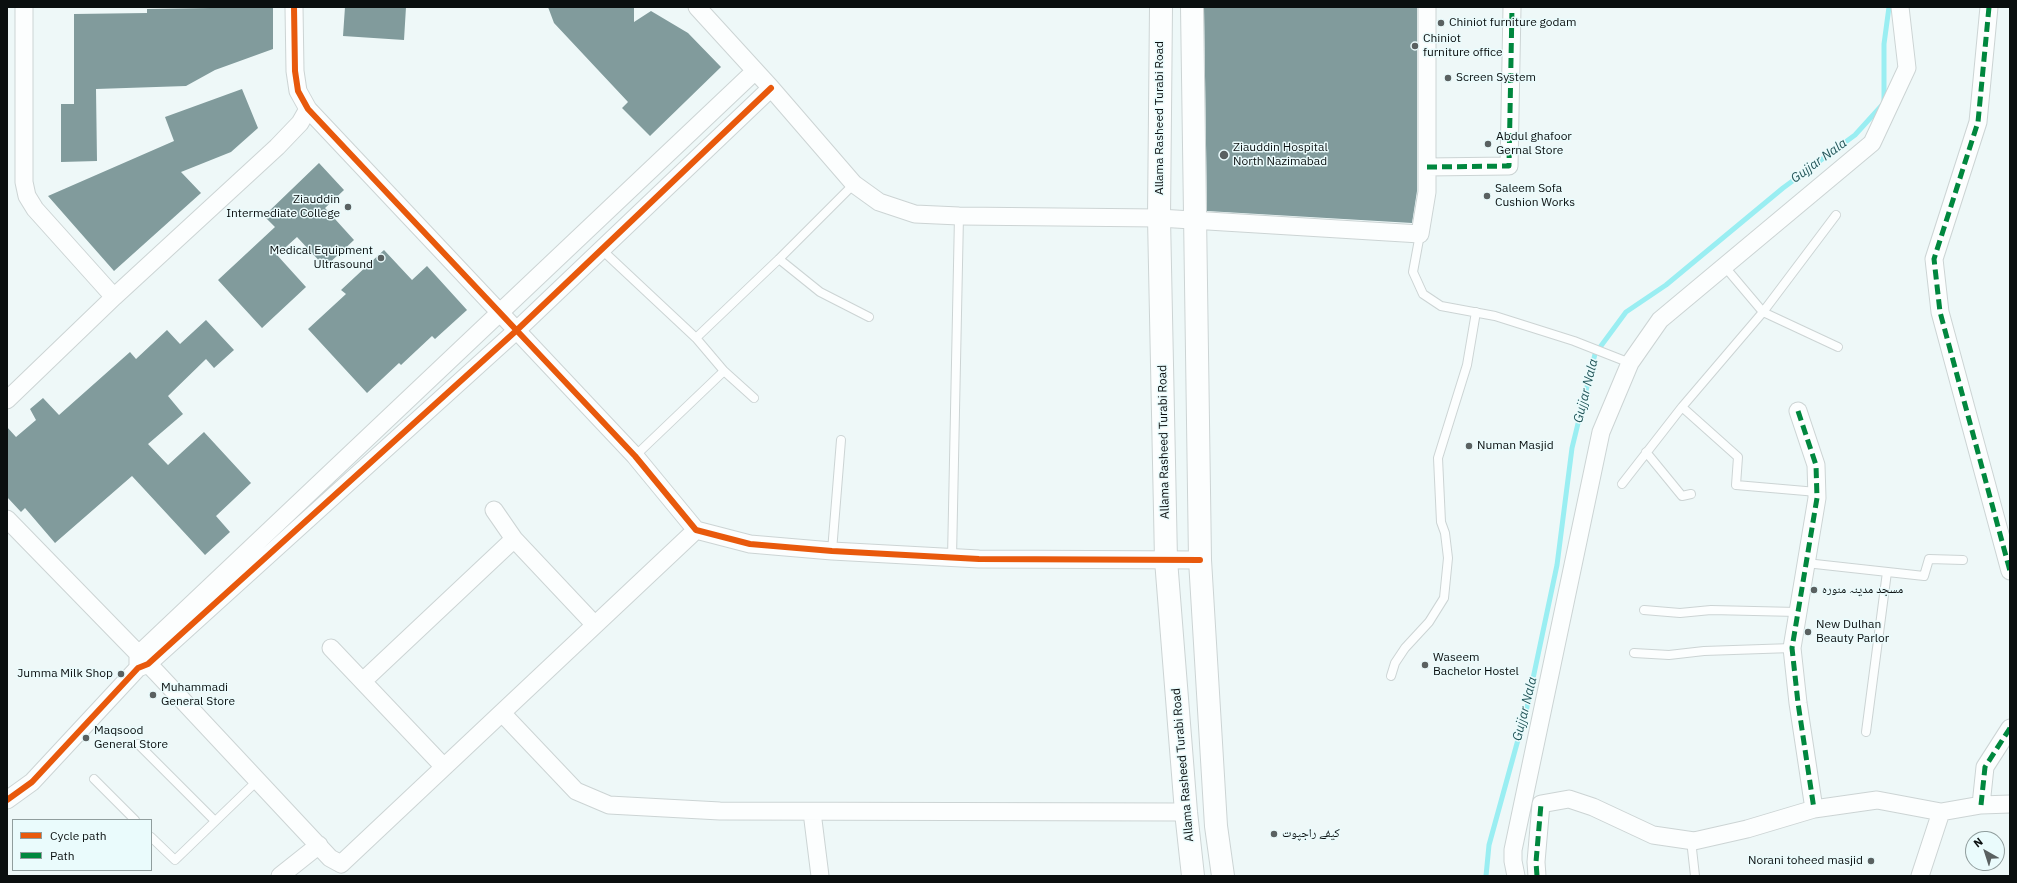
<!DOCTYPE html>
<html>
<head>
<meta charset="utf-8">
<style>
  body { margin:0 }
  #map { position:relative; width:2017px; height:883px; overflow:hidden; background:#eef8f8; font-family:"IBM Plex Sans",sans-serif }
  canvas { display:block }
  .frame { position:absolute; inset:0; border:8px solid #0a0f0f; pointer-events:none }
  .legend { position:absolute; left:12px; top:819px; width:140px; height:52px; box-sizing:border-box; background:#eafbfc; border:1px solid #909d9d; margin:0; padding:5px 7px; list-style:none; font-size:12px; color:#0a0f0f }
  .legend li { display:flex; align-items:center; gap:8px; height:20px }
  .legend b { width:20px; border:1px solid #909d9d }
  .north { position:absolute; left:1965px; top:831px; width:40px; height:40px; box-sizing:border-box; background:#eafbfc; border:1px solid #909d9d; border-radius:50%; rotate:321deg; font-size:11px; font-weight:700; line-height:16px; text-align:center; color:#0a0f0f }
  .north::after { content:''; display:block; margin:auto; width:14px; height:18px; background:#5a6161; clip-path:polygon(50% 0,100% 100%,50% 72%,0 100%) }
</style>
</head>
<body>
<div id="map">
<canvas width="2017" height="883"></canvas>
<div class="frame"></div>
<ul class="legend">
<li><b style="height:5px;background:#e8590c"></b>Cycle path</li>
<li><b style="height:5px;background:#00873e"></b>Path</li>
</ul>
<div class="north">N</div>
</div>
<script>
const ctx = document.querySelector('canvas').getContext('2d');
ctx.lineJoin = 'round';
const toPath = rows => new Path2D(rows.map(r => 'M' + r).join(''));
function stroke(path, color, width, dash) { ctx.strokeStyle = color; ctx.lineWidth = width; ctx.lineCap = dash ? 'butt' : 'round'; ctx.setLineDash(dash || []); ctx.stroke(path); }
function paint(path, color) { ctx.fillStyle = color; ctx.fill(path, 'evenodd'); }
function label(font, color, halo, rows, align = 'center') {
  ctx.font = font + ' "IBM Plex Sans","Noto Naskh Arabic",sans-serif'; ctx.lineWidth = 3; ctx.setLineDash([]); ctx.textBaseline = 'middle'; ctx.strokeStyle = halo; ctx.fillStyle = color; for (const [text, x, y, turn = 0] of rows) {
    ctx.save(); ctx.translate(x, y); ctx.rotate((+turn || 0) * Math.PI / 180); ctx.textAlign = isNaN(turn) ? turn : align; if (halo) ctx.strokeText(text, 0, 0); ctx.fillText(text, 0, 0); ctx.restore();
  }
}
stroke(toPath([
  [1486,876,1489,845,1527,707,1557,565,1572,448,1595,354,1626,312,1666,285,1783,188,1855,135,1884,103,1884,44,1889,7]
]), '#9aeef2', 5);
paint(toPath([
  [273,7,273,49,215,70,186,86,96,89,97,161,61,162,61,104,74,104,74,14,147,13,147,9],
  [345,7,406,7,404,40,343,36],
  [548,7,634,7,634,22,651,11,688,33,721,67,650,136,622,108,628,102,554,23],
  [1204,7,1417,7,1417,191,1412,223,1207,211],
  [242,89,258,128,231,152,181,172,201,193,114,271,48,196,174,141,165,117],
  [319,163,344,190,325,208,354,240,325,267,297,237,277,255,306,287,262,328,218,280,275,227,264,216],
  [384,250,412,280,427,266,467,310,435,339,432,336,401,365,399,363,367,393,308,329,346,294,341,290],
  [206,320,234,350,214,368,206,359,168,396,183,414,148,444,168,465,204,432,251,483,216,516,230,532,205,555,132,476,55,543,25,508,21,512,7,497,7,427,16,437,36,420,30,409,43,398,59,415,130,352,136,359,167,330,180,344]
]), '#819b9c');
const service = toPath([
  [1420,234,1413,272,1423,294,1441,306,1495,316,1574,341,1630,363],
  [602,250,696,338,724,371,754,398],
  [779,259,820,292,869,317],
  [1725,267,1763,312,1838,347],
  [696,338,779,259,854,184],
  [1682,407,1738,457,1736,485,1817,492],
  [1646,452,1682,496,1691,494],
  [635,456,724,371],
  [1622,484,1682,407,1763,312,1836,215],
  [832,551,841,440],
  [952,558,959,216],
  [1806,563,1924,576,1929,559,1963,560],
  [1644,610,1680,613,1711,610,1797,612],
  [1634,653,1669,655,1704,651,1792,648],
  [1391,676,1395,663,1405,648,1429,622,1444,598,1448,558,1445,533,1441,522,1438,458,1467,365,1476,312],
  [1866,732,1887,572],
  [138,744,215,821],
  [94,779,135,820],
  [151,837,175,860,258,780],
  [1691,840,1695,876]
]);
const minor = toPath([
  [24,7,24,182,27,196,35,209,114,297],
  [294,7,295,71,298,91,308,109,635,456,696,530,750,544,832,551,979,559,1200,560],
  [697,7,771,88,854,184,879,202,915,214,959,216,1159,218,1420,234,1427,192,1427,7],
  [1989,7,1978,122,1934,259,1940,312,2010,571],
  [1427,167,1509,166,1512,7],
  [7,400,114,297,277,147,300,123,308,109],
  [1798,411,1816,465,1817,498,1792,648,1798,703,1814,809],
  [494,510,514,539,595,625],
  [7,519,157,673,330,858,341,864,696,530],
  [331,648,444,767],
  [138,666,138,655,755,71],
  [363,681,514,539],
  [502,713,576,791,609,805,720,811,1186,812],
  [7,800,32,782,138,668,148,664,517,330,771,88],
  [1981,805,1985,767,2010,728],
  [812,812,820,876],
  [280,876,319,845],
  [1516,876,1513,861,1513,850,1601,432,1630,363,1660,320,1872,143,1907,68,1900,7],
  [1537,876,1536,862,1541,804,1569,799,1593,807,1653,835,1694,841,1747,829,1814,809,1877,800,1941,812],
  [1920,876,1941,812,1981,805,2010,804]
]);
const secondary = toPath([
  [1161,7,1159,218,1166,560,1186,812,1193,876],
  [1192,7,1200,560,1216,826,1223,876]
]);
stroke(service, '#ccd4d4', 10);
stroke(minor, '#ccd4d4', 19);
stroke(secondary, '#ccd4d4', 24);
stroke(service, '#fcfefe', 8);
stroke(minor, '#fcfefe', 17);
stroke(secondary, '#fcfefe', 22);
stroke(toPath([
  [1989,7,1978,122,1934,259,1940,312,2010,571],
  [1427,167,1509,166,1512,7],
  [1798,411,1816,465,1817,498,1792,648,1798,703,1814,809],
  [1981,805,1985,767,2010,728],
  [1537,876,1536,862,1541,804]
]), '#00873e', 5, [10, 5]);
stroke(toPath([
  [294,7,295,71,298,91,308,109,635,456,696,530,750,544,832,551,979,559,1200,560],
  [7,800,32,782,138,668,148,664,517,330,771,88]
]), '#e8590c', 6);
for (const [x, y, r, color] of [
  [1441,23,4,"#5a6161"],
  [1415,46,4,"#5a6161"],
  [1448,78,4,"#5a6161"],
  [1488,144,4,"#5a6161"],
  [1224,155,5,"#5a6161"],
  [1487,196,4,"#5a6161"],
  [348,207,4,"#5a6161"],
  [381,258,4,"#5a6161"],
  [1469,446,4,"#5a6161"],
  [1814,590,4,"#5a6161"],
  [1808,632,4,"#5a6161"],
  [1425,665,4,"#5a6161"],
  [121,674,4,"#5a6161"],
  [153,695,4,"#5a6161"],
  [86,738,4,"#5a6161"],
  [1274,834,4,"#5a6161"],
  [1871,861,4,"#5a6161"]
]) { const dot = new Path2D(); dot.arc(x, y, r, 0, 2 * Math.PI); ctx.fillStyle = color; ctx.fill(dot); stroke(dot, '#eafbfc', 1.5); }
label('12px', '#0a0f0f', '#eafbfc', [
  ["Chiniot furniture godam",1449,23],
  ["Chiniot",1423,39],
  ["furniture office",1423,53],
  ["Screen System",1456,78],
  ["Abdul ghafoor",1496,137],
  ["Gernal Store",1496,151],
  ["Ziauddin Hospital",1233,148],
  ["North Nazimabad",1233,162],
  ["Saleem Sofa",1495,189],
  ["Cushion Works",1495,203],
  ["Ziauddin",340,200,"right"],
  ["Intermediate College",340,214,"right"],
  ["Medical Equipment",373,251,"right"],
  ["Ultrasound",373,265,"right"],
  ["Numan Masjid",1477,446],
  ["مسجد مدینہ منورہ",1822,590],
  ["New Dulhan",1816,625],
  ["Beauty Parlor",1816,639],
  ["Waseem",1433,658],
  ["Bachelor Hostel",1433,672],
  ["Jumma Milk Shop",113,674,"right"],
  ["Muhammadi",161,688],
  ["General Store",161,702],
  ["Maqsood",94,731],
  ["General Store",94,745],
  ["کیفے راجپوت",1282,834],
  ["Norani toheed masjid",1863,861,"right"]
], 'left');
label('12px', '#0a0f0f', '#eafbfc', [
  ["Allama Rasheed Turabi Road",1160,118,-90],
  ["Allama Rasheed Turabi Road",1164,442,-91],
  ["Allama Rasheed Turabi Road",1183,765,-95]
]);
label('italic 13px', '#235659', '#eafbfc', [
  ["Gujjar Nala",1819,161,-36],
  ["Gujjar Nala",1586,391,-76],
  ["Gujjar Nala",1525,709,-76]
]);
</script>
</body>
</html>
